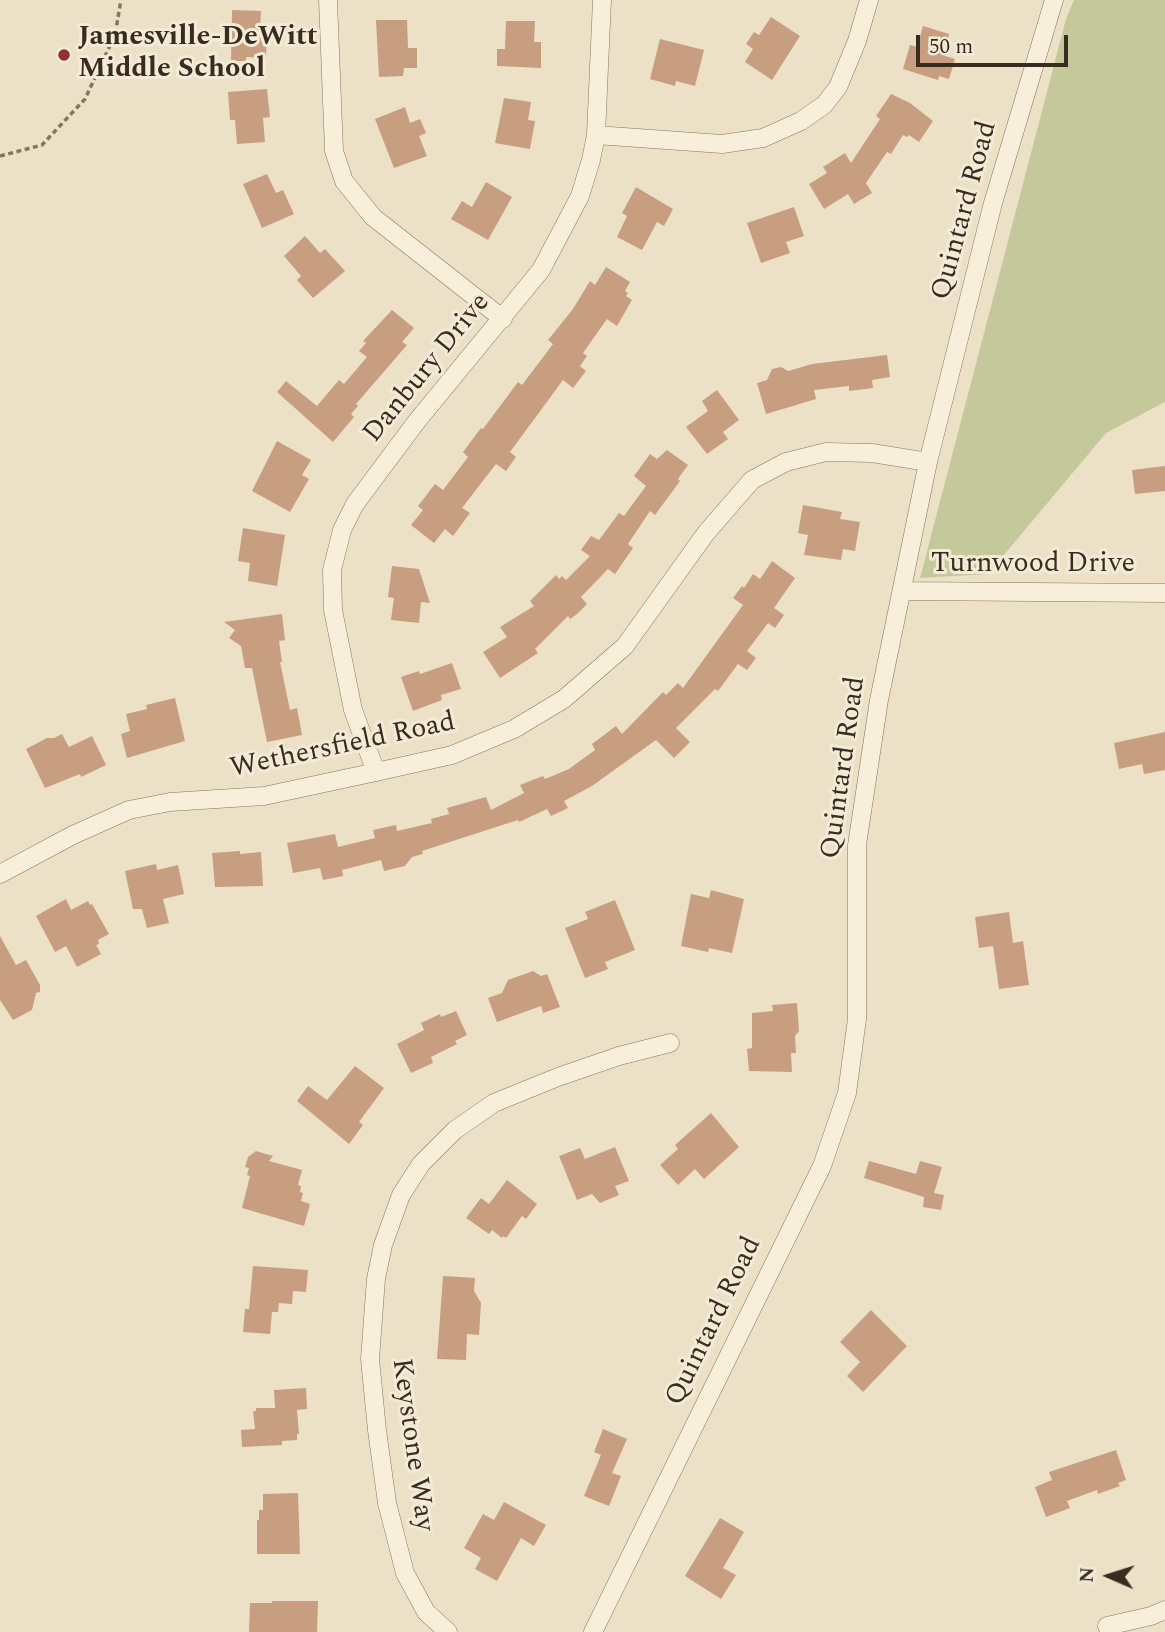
<!DOCTYPE html>
<html>
<head>
<meta charset="utf-8">
<style>
  body { margin:0 }
  #map { position:relative; width:1165px; height:1632px; overflow:hidden; background:#ece1c7; font-family:Spectral,serif }
  canvas { display:block }
  .north { position:absolute; left:1074px; top:1541px; width:70px; height:70px; -webkit-text-stroke:5px #f4ebd7; paint-order:stroke; rotate:273deg; font-size:19px; font-weight:700; line-height:28px; text-align:center; color:#382c20 }
  .north::after { content:''; display:block; margin:auto; width:24px; height:32px; background:#382c20; clip-path:polygon(50% 0,100% 100%,50% 72%,0 100%) }
  .scale { position:absolute; left:916px; top:35px; width:152px; height:32px; box-sizing:border-box; border:4px solid #382c20; border-top:0; padding-left:9px; font-size:21px; line-height:24px; white-space:nowrap; color:#382c20; -webkit-text-stroke:5px #f4ebd7; paint-order:stroke }
</style>
</head>
<body>
<div id="map">
<canvas width="1165" height="1632"></canvas>
<div class="north">N</div>
<div class="scale">50 m</div>
</div>
<script>
const ctx = document.querySelector('canvas').getContext('2d');
ctx.lineJoin = 'round';
function paint(path, color) { ctx.fillStyle = color; ctx.fill(path, 'evenodd'); }
const toPath = rows => new Path2D(rows.map(r => 'M' + r).join(''));
function stroke(path, color, width, dash) { ctx.strokeStyle = color; ctx.lineWidth = width; ctx.lineCap = dash ? 'butt' : 'round'; ctx.setLineDash(dash || []); ctx.stroke(path); }
function label(font, color, halo, rows, align = 'center') {
  ctx.font = font + ' Spectral,serif'; ctx.lineWidth = 6; ctx.setLineDash([]); ctx.textBaseline = 'middle'; ctx.strokeStyle = halo; ctx.fillStyle = color; for (const [text, x, y, turn = 0] of rows) {
    ctx.save(); ctx.translate(x, y); ctx.rotate((+turn || 0) * Math.PI / 180); ctx.textAlign = isNaN(turn) ? turn : align; if (halo) ctx.strokeText(text, 0, 0); ctx.fillText(text, 0, 0); ctx.restore();
  }
}
paint(toPath([
  [1074,0,1165,0,1165,402,1106,433,988,574,920,578,1066,19]
]), '#c4c99c');
paint(toPath([
  [232,10,261,11,260,30,267,31,266,58,246,57,246,61,231,61],
  [771,17,800,36,772,80,745,62,753,49,746,44,754,32,759,35],
  [376,20,407,20,408,48,417,48,417,68,404,68,403,76,379,77],
  [506,21,535,21,534,42,541,42,541,68,497,66,497,49,505,49],
  [923,26,949,34,945,56,955,59,949,79,939,76,938,80,903,69,910,45,917,47],
  [660,39,704,50,695,86,676,81,675,86,650,79],
  [267,89,270,117,263,118,265,142,237,144,235,120,230,120,228,92],
  [891,94,910,103,933,121,919,142,909,135,907,137,903,135,891,154,887,152,866,183,872,193,854,204,848,194,824,209,809,184,827,173,823,167,845,153,851,163,880,119,876,116],
  [504,98,531,102,528,120,535,121,530,149,495,143],
  [405,107,410,123,420,119,426,133,419,136,427,156,394,168,375,119],
  [267,174,276,193,283,190,294,214,262,228,243,184],
  [486,182,512,197,488,240,451,219,462,201,472,207],
  [636,187,673,209,664,226,657,222,642,250,617,237,627,216,622,213],
  [794,207,804,236,786,242,790,253,761,263,747,223],
  [305,236,320,253,325,249,345,271,313,298,297,280,301,276,284,256],
  [606,267,630,282,625,291,628,293,626,296,632,300,617,326,607,319,583,353,587,356,580,366,586,371,573,388,563,380,510,452,516,457,506,471,496,464,462,508,470,513,453,536,445,529,434,543,411,525,423,510,418,506,435,484,443,490,468,457,463,452,481,428,483,429,518,382,522,385,553,344,548,340,573,309,590,281,595,285],
  [392,310,414,328,402,342,407,345,356,404,358,406,351,414,354,417,333,442,277,392,286,381,317,406,339,380,344,384,367,357,359,351,366,343,363,341],
  [887,355,890,377,872,380,873,388,849,391,849,386,814,390,816,399,766,414,757,383,767,380,772,369,781,367,788,371,812,364],
  [717,390,739,420,723,432,728,439,707,454,686,427,708,411,702,401],
  [277,441,311,460,302,475,309,479,290,512,252,491],
  [667,450,688,465,678,479,680,481,655,515,650,511,628,544,633,548,615,574,608,569,581,597,587,604,577,614,570,619,568,616,535,649,538,653,500,678,483,652,507,637,500,627,534,606,530,601,556,575,559,579,562,576,566,580,590,556,581,550,591,536,599,540,619,513,624,516,646,486,634,476,650,454,657,459],
  [1165,466,1165,491,1135,494,1132,470],
  [803,505,842,512,840,519,860,522,855,551,843,549,841,560,804,555,808,535,798,533],
  [243,528,285,535,277,586,248,581,250,563,238,561],
  [772,561,795,578,774,608,784,615,775,628,768,623,747,651,756,658,747,670,738,664,718,691,715,689,676,728,690,742,674,758,656,740,592,786,564,801,568,808,551,816,547,809,519,822,518,820,422,851,423,854,412,857,405,866,384,871,381,860,342,870,343,876,323,880,320,868,293,873,287,843,335,834,338,847,375,838,373,830,396,825,397,831,432,823,431,819,449,814,447,808,486,797,491,810,524,793,520,785,543,776,545,779,569,769,595,750,592,744,616,726,622,734,663,692,666,695,678,683,683,688,743,605,733,598,742,586,744,588,753,574,760,579],
  [392,566,419,569,430,603,421,602,419,623,391,620,394,598,388,597],
  [282,614,285,640,279,641,282,662,280,662,290,710,297,708,302,735,267,742,252,668,245,668,241,646,229,638,235,630,224,622],
  [452,663,461,689,441,695,442,700,413,711,401,677,419,671,420,674],
  [175,698,185,741,127,758,121,734,130,731,126,714,147,709,146,705],
  [1165,732,1165,770,1144,774,1142,764,1119,769,1114,743],
  [62,734,69,747,92,736,106,765,81,777,80,774,45,788,26,749,47,738,54,738],
  [240,851,240,854,261,852,263,886,215,887,212,853],
  [156,864,157,870,178,865,184,894,163,899,169,923,147,928,142,909,133,909,125,871],
  [711,890,744,899,732,953,709,948,708,952,681,946,691,894,709,898],
  [66,899,71,910,88,901,90,905,92,904,109,934,98,940,99,944,96,945,101,954,77,967,66,946,55,952,36,916],
  [615,900,635,950,605,962,608,969,585,978,565,928,588,919,585,912],
  [1009,912,1013,943,1023,941,1029,985,999,989,993,946,979,948,975,917],
  [0,936,16,965,26,960,40,985,40,992,36,993,32,1010,13,1020,0,1000],
  [533,971,541,976,547,974,560,1007,543,1013,541,1006,497,1022,488,998,502,993,508,980],
  [797,1003,799,1031,795,1036,796,1053,791,1053,792,1072,749,1071,747,1049,752,1048,752,1013,773,1011,772,1005],
  [456,1011,467,1035,455,1041,457,1044,431,1057,433,1063,411,1073,397,1044,424,1030,421,1023,440,1014,441,1017],
  [355,1066,384,1088,359,1122,363,1125,349,1144,297,1101,308,1086,327,1100],
  [711,1113,739,1147,704,1179,695,1169,678,1185,660,1165,678,1149,675,1145],
  [615,1147,629,1181,615,1186,619,1195,600,1203,592,1194,577,1200,559,1156,580,1148,585,1159],
  [256,1151,273,1156,269,1161,302,1170,298,1185,301,1186,300,1192,303,1193,301,1201,310,1204,304,1226,242,1208,250,1176,247,1175,249,1168,245,1167,248,1157],
  [869,1161,916,1174,920,1161,942,1167,934,1193,944,1195,941,1210,923,1207,924,1197,864,1178],
  [507,1180,537,1204,526,1219,522,1216,506,1238,503,1236,502,1238,492,1230,489,1234,466,1218,481,1198,489,1204],
  [253,1266,308,1270,306,1292,293,1291,292,1304,279,1303,278,1312,272,1312,270,1334,243,1332,245,1309,249,1309],
  [443,1276,475,1278,474,1291,481,1303,479,1335,467,1334,466,1360,437,1359],
  [871,1310,907,1346,863,1392,847,1376,860,1362,840,1342],
  [306,1388,307,1409,297,1410,299,1434,297,1434,297,1440,282,1441,282,1445,242,1447,241,1430,255,1429,253,1411,256,1411,256,1408,275,1408,274,1390],
  [603,1429,627,1439,612,1473,621,1476,609,1506,584,1496,601,1455,594,1452],
  [1116,1450,1126,1480,1118,1483,1120,1486,1098,1494,1097,1490,1067,1501,1070,1508,1046,1517,1035,1487,1052,1480,1049,1472],
  [298,1493,300,1554,257,1554,257,1520,259,1520,259,1510,263,1510,263,1494],
  [504,1502,546,1525,534,1546,521,1538,497,1581,475,1569,481,1558,464,1548,483,1514,494,1520],
  [720,1518,744,1532,723,1568,736,1575,721,1599,685,1576],
  [272,1601,318,1601,317,1632,249,1632,250,1603,272,1603]
]), '#c79e80');
const street = toPath([
  [328,0,334,151,344,181,373,217,503,319],
  [596,135,722,144,763,138,801,121,824,105,838,87,857,41,869,0],
  [902,591,1165,593],
  [376,772,353,710,333,610,332,570,342,530,355,504,417,421,541,270,580,196,591,160,596,135,602,0],
  [0,874,73,835,129,810,170,802,264,796,376,772,452,755,514,729,564,699,625,646,706,533,752,480,786,462,826,452,872,453,928,462],
  [1107,1626,1151,1616,1165,1610],
  [448,1632,426,1612,405,1573,387,1503,377,1430,370,1359,376,1279,383,1245,401,1195,421,1164,455,1130,494,1103,558,1077,619,1056,670,1043],
  [593,1632,822,1166,847,1093,857,1019,857,845,879,700,928,462,993,203,1054,0]
]);
stroke(street, '#87745e', 19);
stroke(toPath([
  [0,156,42,145,85,99,115,35,121,0]
]), '#87745e', 3.5, [5, 3.5]);
stroke(street, '#f7efda', 18);
for (const [x, y, r, color] of [
  [64,55,7,"#923132"]
]) { const dot = new Path2D(); dot.arc(x, y, r, 0, 2 * Math.PI); ctx.fillStyle = color; ctx.fill(dot); stroke(dot, '#f4ebd7', 2.5); }
label('bold 28px', '#382c20', '#f4ebd7', [
  ["Jamesville-DeWitt",78,39],
  ["Middle School",78,71]
], 'left');
label('28px', '#382c20', '#f4ebd7', [
  ["Quintard Road",966,211,-75],
  ["Danbury Drive",428,369,-51],
  ["Turnwood Drive",1033,566],
  ["Wethersfield Road",343,747,-12],
  ["Quintard Road",845,768,-82],
  ["Quintard Road",715,1322,-64],
  ["Keystone Way",411,1445,82]
]);
</script>
</body>
</html>
